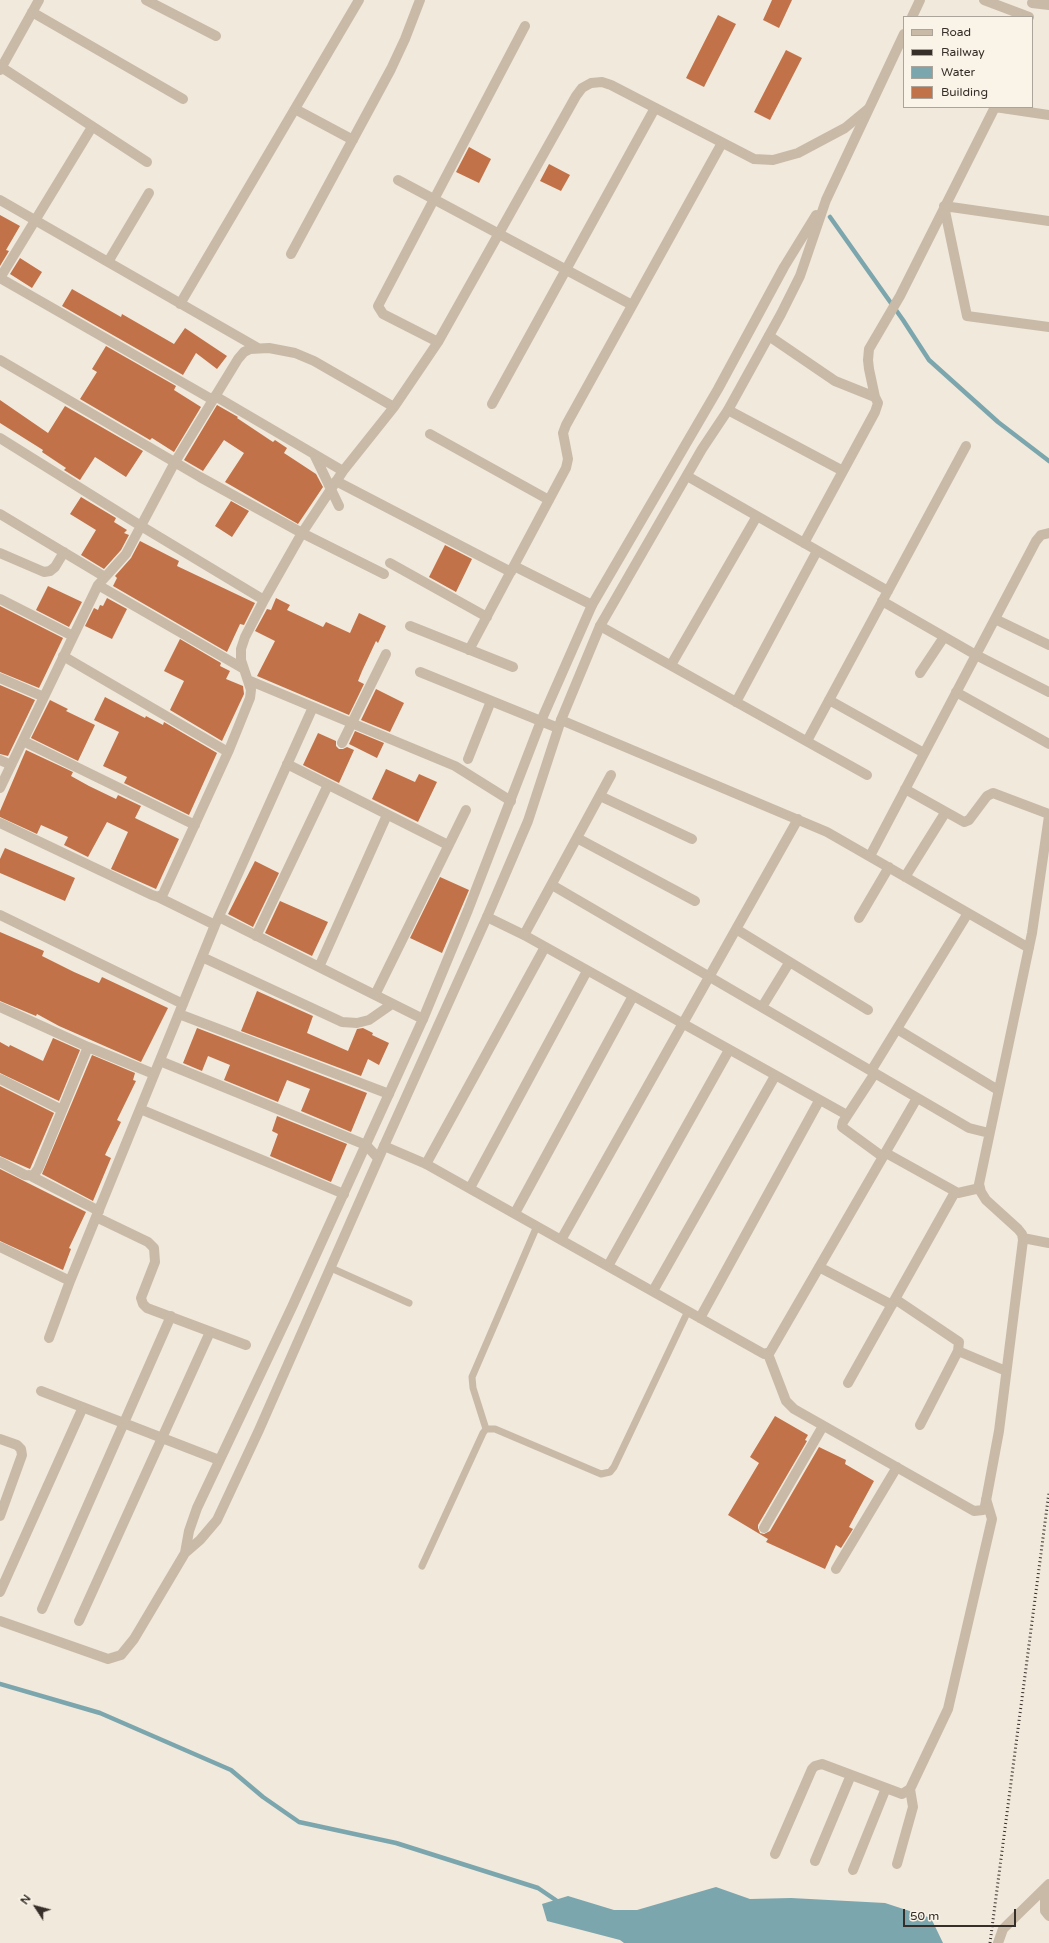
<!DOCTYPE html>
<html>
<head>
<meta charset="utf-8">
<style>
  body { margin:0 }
  #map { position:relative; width:1049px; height:1943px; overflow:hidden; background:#f1e9dc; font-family:"Varela Round",sans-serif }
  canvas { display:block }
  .legend { position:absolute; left:903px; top:16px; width:130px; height:92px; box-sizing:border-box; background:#f9f3e8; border:1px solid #aba49b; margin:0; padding:5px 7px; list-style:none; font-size:12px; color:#362e28 }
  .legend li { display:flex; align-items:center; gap:8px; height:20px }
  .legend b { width:20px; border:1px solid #aba49b }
  .north { position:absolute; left:16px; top:1887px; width:40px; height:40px; -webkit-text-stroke:3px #f9f3e8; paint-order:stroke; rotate:306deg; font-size:11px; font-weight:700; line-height:16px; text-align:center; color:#362e28 }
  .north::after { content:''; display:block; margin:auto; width:14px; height:18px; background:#362e28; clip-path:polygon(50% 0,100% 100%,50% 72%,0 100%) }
  .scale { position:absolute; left:903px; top:1909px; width:113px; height:18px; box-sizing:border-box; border:2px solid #362e28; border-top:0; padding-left:5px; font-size:12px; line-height:14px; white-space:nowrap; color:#362e28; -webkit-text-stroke:3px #f9f3e8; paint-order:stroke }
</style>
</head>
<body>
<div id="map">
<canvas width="1049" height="1943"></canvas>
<ul class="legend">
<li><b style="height:5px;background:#c9baa8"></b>Road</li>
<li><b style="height:5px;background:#362e28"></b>Railway</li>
<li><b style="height:11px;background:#7ca6ad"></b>Water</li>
<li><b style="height:11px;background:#c27249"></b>Building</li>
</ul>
<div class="north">N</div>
<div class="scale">50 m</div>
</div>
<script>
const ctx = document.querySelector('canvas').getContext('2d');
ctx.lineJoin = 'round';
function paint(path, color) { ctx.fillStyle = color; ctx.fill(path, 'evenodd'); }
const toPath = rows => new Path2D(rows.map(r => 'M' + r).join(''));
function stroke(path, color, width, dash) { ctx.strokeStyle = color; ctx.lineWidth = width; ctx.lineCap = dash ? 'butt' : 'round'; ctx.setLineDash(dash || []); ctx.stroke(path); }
paint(toPath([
  [716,1887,750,1899,791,1898,885,1903,931,1918,943,1943,624,1943,620,1940,547,1921,542,1904,568,1896,614,1910,637,1910]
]), '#7ca6ad');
stroke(toPath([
  [830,217,903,320,929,360,998,422,1049,461],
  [0,1684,100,1713,231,1770,263,1797,299,1822,396,1843,538,1888,560,1903]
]), '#7ca6ad', 4.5);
paint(toPath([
  [772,0,792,0,779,28,763,20],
  [718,15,736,24,704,87,686,78],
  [786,50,802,58,770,120,754,112],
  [469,147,491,159,479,183,456,172],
  [549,164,570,175,561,191,540,181],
  [0,215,20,226,6,250,9,251,0,266],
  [20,258,42,272,32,288,10,274],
  [72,289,121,317,122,314,174,344,185,328,227,356,217,369,196,353,183,375,62,306],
  [106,346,176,386,174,390,201,407,174,452,152,438,150,440,80,399,97,372,92,369],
  [0,400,48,433,65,406,143,451,126,477,95,457,80,480,64,470,66,468,42,452,43,450,0,423],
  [217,405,238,417,237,418,273,442,275,440,287,448,284,453,316,474,323,487,298,524,225,482,244,453,224,440,203,471,184,460],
  [81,497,116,518,114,522,127,530,124,533,129,535,121,550,104,569,81,555,96,530,70,514],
  [231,501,249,511,232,537,215,526],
  [140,541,179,561,177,566,255,603,244,625,240,624,227,652,113,586,117,578,115,576,131,558],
  [445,545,472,559,456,592,429,577],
  [48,586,82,602,69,627,36,610],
  [107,598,127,609,112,639,85,626,94,608,98,610,100,605,103,606],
  [276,598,290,605,287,610,323,627,326,622,350,633,359,613,386,626,378,643,376,641,362,671,358,681,364,684,349,715,257,676,275,641,255,631,267,609,271,610],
  [0,606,63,638,39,688,0,672],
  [180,639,221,663,220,666,230,671,226,679,243,686,244,694,222,741,170,710,184,681,164,671],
  [0,685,35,700,8,756,0,754],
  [376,689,404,703,390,732,361,720],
  [105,697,145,718,146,716,163,725,164,722,217,753,189,815,124,783,127,777,103,766,119,732,94,720],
  [50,700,68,709,66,711,95,725,78,761,31,738],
  [355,731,384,743,377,758,349,744],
  [318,733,336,741,336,746,339,749,343,749,347,747,354,750,339,783,303,765],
  [26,750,73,772,71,776,89,786,116,799,118,795,141,806,135,818,179,839,156,889,111,869,128,832,107,822,88,857,64,845,68,837,41,825,37,834,0,817,0,811],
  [386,769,415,782,419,774,437,782,418,822,372,799],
  [5,848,75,878,65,901,0,873,0,859],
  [255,861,279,873,253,927,228,914],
  [440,877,469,890,442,953,410,938],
  [280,901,328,922,312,956,265,933],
  [0,932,44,951,42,956,74,972,99,983,102,977,168,1008,141,1062,59,1026,37,1014,36,1016,0,1001],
  [257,991,313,1016,307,1033,348,1051,357,1029,363,1028,373,1033,372,1035,389,1043,379,1065,368,1059,361,1076,241,1031],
  [197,1028,367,1093,351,1132,301,1111,310,1089,287,1080,278,1102,224,1080,230,1065,208,1056,202,1071,183,1063],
  [53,1038,80,1050,59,1101,0,1073,0,1042,9,1047,10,1045,43,1061],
  [92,1055,135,1073,133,1080,136,1081,117,1120,121,1122,105,1155,111,1158,93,1201,42,1174],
  [0,1086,54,1113,30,1169,0,1156],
  [277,1116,347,1144,331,1182,270,1156,278,1134,272,1131],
  [0,1169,86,1212,69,1248,71,1249,63,1270,0,1241],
  [775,1416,808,1435,805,1440,807,1441,758,1525,758,1528,760,1533,764,1534,770,1531,819,1447,846,1460,845,1464,874,1481,849,1527,853,1529,841,1548,836,1545,825,1569,766,1542,768,1539,728,1515,759,1463,750,1457]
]), '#c27249');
stroke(toPath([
  [331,1268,409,1303],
  [486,1429,473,1388,472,1377,537,1226],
  [422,1566,483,1433,486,1429,495,1429,601,1474,610,1472,614,1467,688,1311]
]), '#c9baa8', 7);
stroke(toPath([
  [146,0,216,36],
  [984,0,1029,17],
  [1032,3,1049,5],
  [32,12,183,99],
  [1,67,147,162],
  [0,70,39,0],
  [995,107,1049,115],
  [295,109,353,140],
  [398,180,632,305],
  [0,200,258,348],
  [1049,221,944,206,967,316,1049,327],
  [291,254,391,69,405,39,420,0],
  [108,262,149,193],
  [0,278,213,400],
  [0,278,92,127],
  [180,304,359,0],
  [769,336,835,381,875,397],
  [438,342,383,314,378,306,525,26],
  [0,360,200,477,302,533,384,574],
  [215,396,343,471],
  [492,404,655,108],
  [728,410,843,471],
  [430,434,549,500],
  [0,438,141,526,264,600],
  [314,454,339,506],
  [687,476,888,591],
  [336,481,511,572],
  [0,514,105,577],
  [804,543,875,412,878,403,875,397,869,369,868,360,869,349,900,296,995,107],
  [0,553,44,572,50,571,55,567,64,552],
  [390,563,487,617],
  [514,566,592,605],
  [98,585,244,669],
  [0,599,73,636],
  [882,601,976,655,1049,692],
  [995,619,1049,645],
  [410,626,513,667],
  [600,626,867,775],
  [469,650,566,468,568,459,563,433,566,425,722,143],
  [63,656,228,752],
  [671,665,757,516],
  [420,672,558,728],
  [920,673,944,637],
  [0,678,44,697],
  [248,680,455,766,511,801],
  [956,692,1049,744],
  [829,700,924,753],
  [736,702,817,551],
  [561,720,827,832,1029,948],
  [23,741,195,825],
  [807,741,966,446],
  [342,743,386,654],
  [468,759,491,701],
  [0,760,11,765],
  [287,764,448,845],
  [0,788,98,585,126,554,175,462,238,359,244,352,250,349,269,348,295,353,314,361,394,407],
  [905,789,964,822,969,820,987,796,993,793,1049,814],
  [600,796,692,839],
  [0,823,152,895,158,897,163,894,229,750,250,698,251,690,241,660,241,649,245,637,264,600,302,533,343,471,394,407,438,342,576,96,582,88,591,83,602,82,611,85,754,159,773,160,798,153,845,128,868,109],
  [577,838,695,901],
  [870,856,1036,541,1041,535,1049,533],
  [905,877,945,813],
  [552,885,969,1128,989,1133],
  [158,897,215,925],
  [0,915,183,1004],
  [219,917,423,1019],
  [487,917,524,935,847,1115],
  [859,918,889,867],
  [736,929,868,1010],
  [524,935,611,775],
  [256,936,328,785],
  [202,957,342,1022,357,1023,369,1020,392,1004],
  [319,967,387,815],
  [375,995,466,810],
  [0,1007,88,1047,154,1074],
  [762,1007,789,963],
  [179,1014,389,1094],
  [897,1029,998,1090],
  [160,1061,366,1145,378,1158],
  [871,1071,968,913],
  [875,1073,843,1122,842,1127,883,1157],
  [0,1079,62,1110],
  [140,1109,344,1194],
  [384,1146,426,1164,764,1354,770,1352,917,1098],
  [886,1153,958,1193,980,1188],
  [0,1162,25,1175,33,1176,38,1169,88,1047],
  [426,1164,545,947],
  [29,1175,99,1211],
  [470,1188,587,971],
  [515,1213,633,996],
  [96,1217,148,1242,154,1248,155,1262,141,1298,143,1304,147,1308,246,1345],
  [1023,1238,1049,1243],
  [561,1240,798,819],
  [0,1247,70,1281],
  [608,1266,729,1050],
  [819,1267,892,1305],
  [653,1291,775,1076],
  [895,1299,959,1342,958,1351,920,1425],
  [700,1318,819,1101],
  [49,1338,70,1281,215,925,313,707],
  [958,1351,1006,1371],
  [768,1354,786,1401,794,1409,974,1511,983,1510,985,1506,999,1431,1023,1240,1022,1234,1018,1229,986,1200,981,1192,979,1184,1032,933,1049,816],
  [848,1383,955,1192],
  [41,1391,219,1460],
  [0,1439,17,1445,21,1449,22,1455,0,1516],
  [764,1528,823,1426],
  [836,1569,897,1467],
  [0,1592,83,1407],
  [42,1609,171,1316],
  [79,1621,210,1332],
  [775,1854,812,1769,815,1766,822,1764,902,1794,910,1789,948,1709,992,1519,986,1499],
  [815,1861,851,1775],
  [897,1864,913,1807,910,1789],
  [853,1870,886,1788],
  [1045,1888,1045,1911,1049,1916],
  [998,1943,1003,1929,1049,1884]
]), '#c9baa8', 10);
stroke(toPath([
  [912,17,920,0],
  [185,1553,189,1531,197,1508,292,1307,423,1019,468,910,541,721,592,605,718,389,784,267,816,215],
  [0,1621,108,1659,121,1655,134,1639,185,1553,200,1540,217,1520,259,1430,384,1146,487,917,528,821,561,720,600,626,702,449,728,410,781,314,800,276,826,200,904,34]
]), '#c9baa8', 10);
stroke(toPath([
  [990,1943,1049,1492]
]), '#362e28', 3, [1, 3]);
</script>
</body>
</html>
